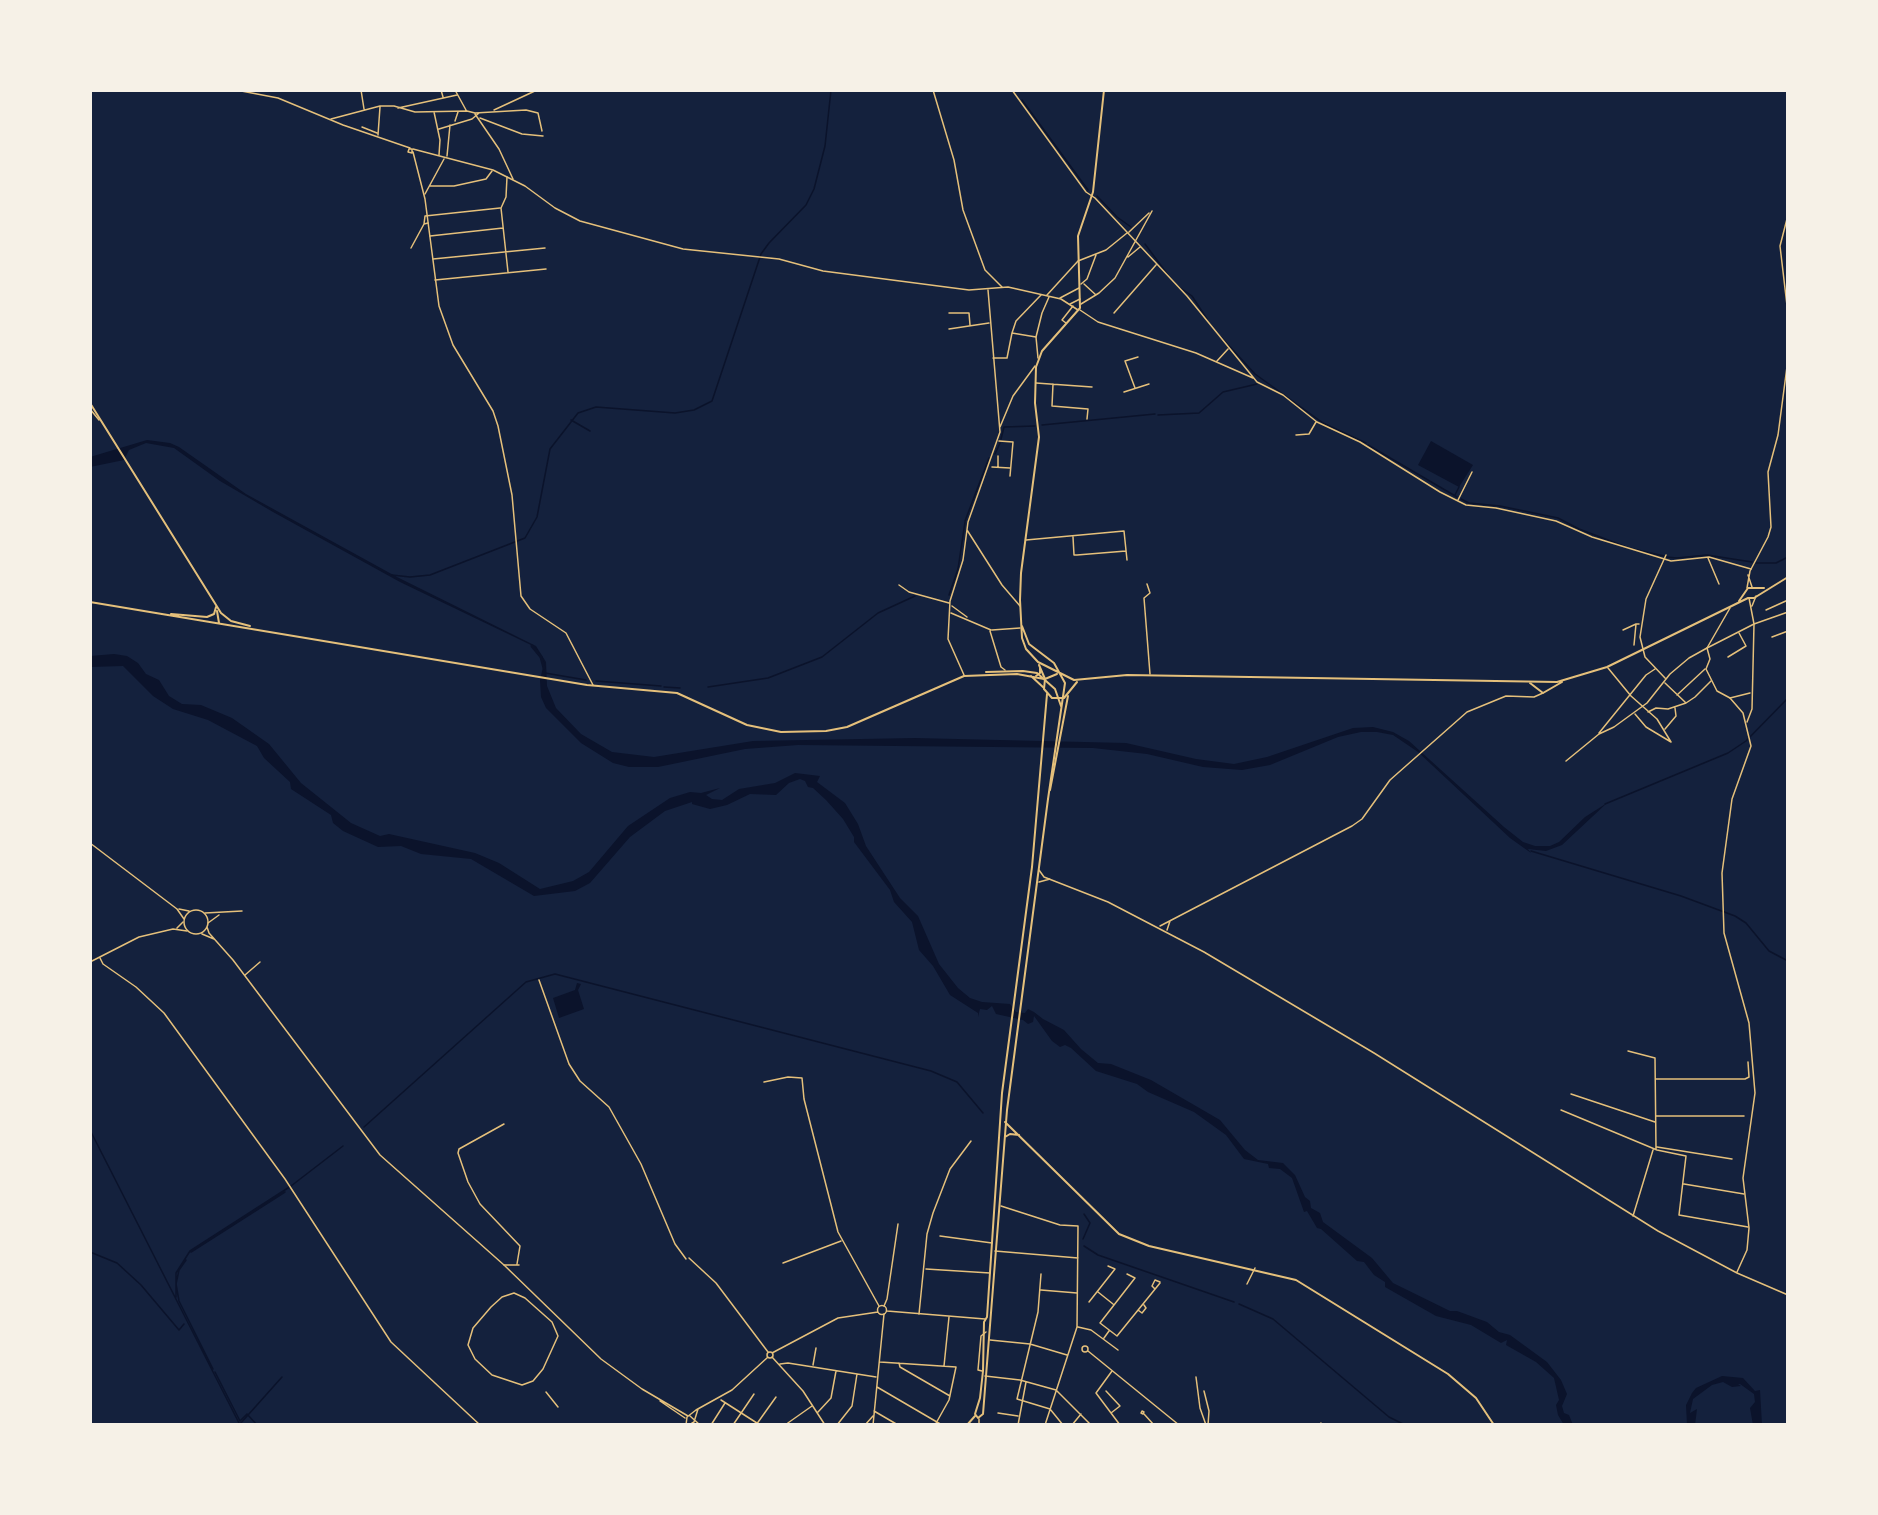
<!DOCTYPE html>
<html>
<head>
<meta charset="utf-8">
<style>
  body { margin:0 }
  #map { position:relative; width:1878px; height:1515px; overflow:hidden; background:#14213d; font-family:Quicksand,sans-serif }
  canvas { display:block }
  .frame { position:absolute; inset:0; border:92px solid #f6f1e7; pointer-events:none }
</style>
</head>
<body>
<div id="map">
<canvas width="1878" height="1515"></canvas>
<div class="frame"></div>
</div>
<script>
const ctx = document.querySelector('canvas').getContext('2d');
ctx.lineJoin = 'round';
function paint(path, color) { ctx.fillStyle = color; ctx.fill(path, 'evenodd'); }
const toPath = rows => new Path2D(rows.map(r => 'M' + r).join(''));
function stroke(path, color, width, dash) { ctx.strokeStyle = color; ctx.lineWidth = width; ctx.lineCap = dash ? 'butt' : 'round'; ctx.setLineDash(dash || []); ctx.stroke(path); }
paint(toPath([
  [147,440,170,443,179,447,246,494,397,577,536,646,546,662,547,686,556,708,581,734,612,752,654,757,753,741,915,738,1126,743,1196,759,1234,764,1267,757,1353,728,1373,727,1393,732,1409,741,1504,827,1523,842,1535,846,1550,846,1559,842,1585,817,1607,803,1562,845,1546,851,1528,849,1531,853,1510,838,1418,752,1393,735,1377,732,1361,732,1338,737,1270,765,1242,770,1203,767,1147,754,1093,748,798,745,745,749,658,767,629,767,613,763,581,743,546,708,541,697,540,680,544,663,531,645,400,582,273,512,220,481,174,448,146,443,129,450,124,460,90,467,90,457],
  [1431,441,1473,465,1459,487,1418,465],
  [114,654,127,656,138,663,146,674,159,680,169,696,182,704,201,705,232,718,269,744,301,783,351,823,380,836,389,834,475,853,499,863,540,889,573,881,589,872,628,826,670,798,690,792,701,793,720,788,706,795,712,799,722,800,739,789,775,783,795,773,820,776,817,782,845,803,858,824,866,846,900,898,918,916,939,964,958,988,970,998,982,1002,1010,1004,1016,1012,1025,1013,1028,1009,1034,1012,1043,1019,1064,1030,1081,1049,1098,1063,1111,1064,1151,1080,1220,1120,1245,1150,1258,1160,1283,1163,1295,1175,1305,1197,1310,1201,1311,1208,1320,1213,1323,1222,1372,1258,1393,1283,1450,1311,1457,1311,1487,1322,1499,1332,1510,1335,1547,1362,1561,1380,1567,1394,1562,1406,1564,1413,1569,1415,1573,1425,1564,1425,1558,1415,1556,1405,1559,1400,1554,1378,1536,1362,1506,1345,1507,1340,1501,1343,1471,1325,1436,1316,1385,1287,1385,1282,1374,1275,1364,1262,1357,1261,1321,1229,1317,1228,1307,1211,1304,1212,1292,1178,1280,1169,1269,1168,1268,1164,1244,1159,1226,1135,1194,1112,1148,1092,1137,1084,1096,1071,1071,1048,1065,1045,1060,1047,1052,1041,1034,1016,1033,1022,1028,1024,1023,1020,996,1014,992,1006,987,1010,980,1009,978,1017,978,1013,950,995,933,966,919,950,912,922,894,902,890,890,854,842,854,837,843,819,826,800,813,788,808,787,805,781,800,779,789,783,776,795,750,794,727,805,710,809,692,804,692,802,665,811,630,837,590,883,575,891,534,896,471,859,421,854,401,846,378,847,343,831,333,823,331,815,291,789,290,782,264,758,257,746,208,720,173,709,153,696,123,666,90,667,90,656],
  [577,983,581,984,578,990,584,1009,559,1018,553,998,575,990],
  [1722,1376,1743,1378,1755,1391,1760,1390,1762,1425,1753,1425,1750,1408,1755,1402,1754,1394,1740,1384,1738,1384,1741,1386,1732,1387,1723,1382,1712,1385,1693,1399,1690,1413,1697,1409,1695,1425,1687,1425,1686,1405,1692,1393,1696,1388]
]), '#0b132b');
stroke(toPath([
  [1022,100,1088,190],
  [1097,196,1117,217,1131,227],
  [1145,244,1168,275],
  [1179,287,1192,296,1207,319],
  [1221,337,1255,374,1323,423,1366,443],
  [1158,415,1199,413,1223,392,1257,384],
  [571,420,590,431],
  [1042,425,1155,414],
  [1001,439,1004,427,1035,426],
  [1368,445,1457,497],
  [995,454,1000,443],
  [1455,495,1459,487],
  [1461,499,1469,503,1500,506,1558,518,1579,529,1629,548,1664,556],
  [965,521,989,458],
  [1666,557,1677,558,1707,555,1752,562],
  [1756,563,1776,563,1788,557],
  [392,575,410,577,430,575,525,538,537,517,550,449,578,413,596,407,675,413,694,410,712,401,761,254,769,243,806,205,814,189,825,146,831,90],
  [949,595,958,569,965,522],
  [545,673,586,680],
  [596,681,661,686],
  [664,687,680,688],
  [708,687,768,678,822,657,878,613,915,596],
  [1605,804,1728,753,1746,741,1788,698],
  [1531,851,1681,896,1735,916,1746,923,1769,951,1788,961],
  [364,1127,526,982,555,974,931,1071,957,1082,983,1113],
  [90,1130,240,1425],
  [1083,1239,1090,1223,1084,1214],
  [1084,1246,1098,1255,1234,1302],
  [90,1252,117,1263,141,1285,179,1330,184,1324],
  [191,1252,285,1192],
  [186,1260,179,1270,176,1284,179,1301,213,1369],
  [176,1297,176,1273,190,1251,291,1186,343,1146],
  [1239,1304,1273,1319,1389,1417,1405,1425],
  [215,1372,240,1421,247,1414,257,1425],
  [240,1424,282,1377],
  [1431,1425,1464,1425]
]), '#0b132b', 1.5);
stroke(toPath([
  [532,646,541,657,544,668]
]), '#0b132b', 3);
stroke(toPath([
  [361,90,364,109],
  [380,90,380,91],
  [441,90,443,97],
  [455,90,466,110],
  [933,90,954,160,963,210,985,270,1002,287],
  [1012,90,1086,192,1095,198,1187,296,1257,382,1283,395,1317,422,1360,442,1440,492,1466,505,1496,508,1556,521,1592,537,1671,561,1709,557,1751,569],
  [398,108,457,95],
  [494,110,537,90],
  [434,112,440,140,439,155],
  [475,114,499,149,513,179],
  [480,118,522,134,543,136],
  [331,119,380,106,394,106,415,112,467,111,475,113,526,110,538,113,542,131],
  [455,121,458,112],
  [362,127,377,133],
  [439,129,472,119,479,113],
  [378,135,380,107],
  [447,156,450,125],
  [507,177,506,197,501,208,508,272],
  [430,186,454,186,486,179,492,171],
  [425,194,444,159],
  [424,224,425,216,500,208],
  [1129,232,1149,213],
  [430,236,503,228],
  [411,248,424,224,428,223],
  [1128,257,1140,247],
  [433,259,545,248],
  [435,280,546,269],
  [1081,284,1087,279,1096,255],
  [1084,284,1096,295],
  [1047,295,1078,261,1106,250,1127,233],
  [1060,298,1079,288],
  [1070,304,1080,299],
  [1081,304,1099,293,1115,278,1152,211],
  [1080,310,1098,322,1196,353,1253,378],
  [949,313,969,313,970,325],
  [1114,313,1156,265],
  [1066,323,1062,320,1073,306],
  [949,329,989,323],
  [1012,333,1016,321,1041,295],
  [993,358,1007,358,1012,333,1036,337],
  [1217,361,1228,349],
  [1036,383,1092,387],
  [1053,384,1052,406,1088,409,1087,419],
  [1135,388,1125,361,1138,357],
  [1124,392,1149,384],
  [1000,427,1013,396,1035,366],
  [1296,435,1309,434,1316,422],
  [999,441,1013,442,1010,476],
  [992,467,1010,468],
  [998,467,998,456],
  [1458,500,1472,472],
  [967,530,1002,585,1020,606],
  [1073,537,1074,555,1077,555,1126,551],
  [1026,540,1124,531,1127,560],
  [1708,558,1719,584],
  [1147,584,1150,593,1144,598,1150,674],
  [899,585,909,592,949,603],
  [952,606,967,617],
  [1766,610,1788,600],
  [951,613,991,630],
  [992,630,1020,628],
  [1623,630,1636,624],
  [990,631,1001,667,1005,670],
  [1772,637,1788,631],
  [1634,645,1636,624,1639,624],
  [1728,657,1746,646,1739,633],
  [1608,668,1631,696,1657,719,1671,742],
  [964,675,948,639,950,601,963,560,968,522,1000,432,988,290],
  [1665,678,1645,657,1640,637,1646,599,1666,555],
  [1665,683,1685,702],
  [1677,695,1705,669],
  [1730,698,1750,693],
  [1648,712,1656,708,1668,709,1686,703,1695,697,1711,681],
  [1635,714,1646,727,1671,742],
  [1747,722,1752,709,1754,624,1788,612],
  [1665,729,1676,716,1675,708],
  [1599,733,1646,675,1655,669],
  [1566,761,1599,734,1614,727,1647,703,1670,674,1689,658,1707,648,1730,608],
  [205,913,242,911],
  [208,923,219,915],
  [177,928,183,922],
  [100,958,103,964,136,987,164,1013,285,1179,391,1342,480,1425],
  [90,962,139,937,173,929,187,931],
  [245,975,260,962],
  [539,980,569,1064,580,1081,609,1107,641,1164,675,1244,686,1259],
  [1628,1051,1655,1058,1656,1149],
  [1656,1079,1745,1079,1749,1077,1748,1062],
  [764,1082,788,1077,802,1078,804,1099,838,1232,879,1306],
  [1571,1094,1655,1122],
  [1561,1110,1657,1150,1686,1156,1679,1215,1748,1227],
  [1656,1116,1744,1116],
  [504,1124,459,1149,458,1153,468,1182,480,1204,520,1246,517,1264],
  [1657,1147,1732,1159],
  [1684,1184,1744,1194],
  [1001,1206,1060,1225,1078,1226,1077,1327,1045,1425],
  [1633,1216,1653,1150],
  [940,1236,992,1243],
  [995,1251,1078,1258],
  [689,1258,716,1283,768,1352],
  [783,1263,841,1241],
  [504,1265,519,1265],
  [926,1269,990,1273],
  [1041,1274,1038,1312,1017,1399,1050,1409,1063,1425],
  [1127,1274,1135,1278,1100,1323,1117,1336,1160,1283],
  [1247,1284,1255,1268],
  [1155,1289,1152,1286,1155,1280,1160,1282],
  [1041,1290,1077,1293],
  [1098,1292,1113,1304],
  [514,1293,525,1298,552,1322,558,1336,543,1369,533,1381,522,1385,492,1375,475,1359,468,1345,473,1328,491,1307,502,1297,514,1293],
  [1089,1302,1115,1269,1108,1266],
  [884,1306,887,1299,898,1224],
  [1138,1310,1142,1313,1146,1308,1144,1305],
  [919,1314,927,1234,933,1213,950,1169,971,1141],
  [1078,1327,1091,1330,1118,1350],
  [1104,1338,1109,1331],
  [990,1340,1030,1344,1067,1355],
  '1082 1349a3 3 0 1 1 6 0a3 3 0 1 1-6 0Z',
  [1088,1351,1179,1425],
  [772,1357,803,1391,825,1425],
  [880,1362,956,1367,949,1400,935,1425],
  [899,1363,900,1367,950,1396],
  [780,1364,788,1363,876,1377],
  [813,1365,816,1348],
  [944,1366,949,1317],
  [982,1371,978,1370,981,1336,986,1332],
  [1112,1371,1096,1393,1120,1425],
  [985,1376,1020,1380,1056,1390,1091,1425],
  [1196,1377,1200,1408,1206,1425],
  [877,1387,942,1425],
  [1106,1391,1120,1406,1111,1413],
  [1204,1391,1209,1411,1208,1425],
  [546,1392,558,1407],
  [721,1400,760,1425],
  [874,1411,898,1425],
  [1142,1411,1144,1412,1143,1414,1141,1413,1142,1411],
  [818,1412,831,1398,836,1371],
  [998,1413,1018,1416],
  [1144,1414,1154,1425],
  [1321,1423,1322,1425],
  [711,1425,725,1403],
  [733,1425,754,1394],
  [756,1425,776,1397],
  [785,1425,812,1406],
  [837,1425,852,1406,857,1374],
  [865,1425,873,1416],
  [873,1425,884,1314],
  [1018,1425,1026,1382],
  [1072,1425,1081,1414]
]), '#e5c07b', 1.5);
stroke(toPath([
  [236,90,278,98,343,125,410,148],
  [409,149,412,149,412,153,408,152,409,149],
  [413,149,493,170,525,186,555,208,580,221,683,249,779,259,823,271,969,290,1008,287,1061,299,1078,310],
  [413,152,425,199,439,306,453,345,493,411,498,426,512,495,521,596,530,609,566,633,593,685],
  [1788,215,1780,246,1788,314],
  [1038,358,1036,337,1042,313,1049,297],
  [90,409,99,420],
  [1748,575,1752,587],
  [1747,588,1750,571,1768,537,1771,527,1768,472,1778,435,1788,359],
  [1752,606,1756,596],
  [90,843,177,909,184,919],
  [1039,870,1044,877,1108,902,1204,952,1374,1053,1658,1231,1737,1273,1788,1295],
  [1039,882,1050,879],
  [179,909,189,911],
  '184 922a12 12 0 1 1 24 0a12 12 0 1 1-24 0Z',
  [1160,926,1352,826,1362,819,1390,780,1467,712,1506,696,1534,697,1543,693],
  [207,927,209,933,233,960,380,1155,504,1265,601,1359,642,1389,688,1416],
  [1167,930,1170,921],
  [202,934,214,939],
  [1737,1272,1747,1250,1749,1228,1743,1178,1755,1093,1749,1023,1724,933,1722,873,1732,799,1751,746,1743,713,1730,698,1717,691,1706,669,1710,659,1707,648,1754,624,1749,598],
  '877.5 1310a4.5 4.5 0 1 1 9 0a4.5 4.5 0 1 1-9 0Z',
  [887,1311,985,1319],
  '767 1355a3 3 0 1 1 6 0a3 3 0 1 1-6 0Z',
  [772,1353,838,1318,878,1312],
  [660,1401,685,1418],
  [690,1416,700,1425],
  [686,1425,687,1417,696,1410,732,1390,768,1357],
  [689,1425,694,1422,698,1409],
  [979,1425,979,1419]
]), '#e5c07b', 1.5);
stroke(toPath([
  [90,403,221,613,231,621,250,626],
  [90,602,587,685,677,693,747,725,781,732,826,731,847,727,964,676,1017,674,1044,679],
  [217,611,219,623],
  [171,614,207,617,214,614,216,607],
  [986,672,1023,671,1037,673,1055,689,1061,706],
  [1031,676,1044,688],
  [1047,694,1032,867,1002,1093,987,1317,984,1322,983,1371,980,1398,975,1414,978,1418,983,1414,1007,1110,1048,799],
  [1050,790,1068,696],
  [1005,1122,1119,1234,1149,1246,1296,1280,1448,1374,1476,1398,1494,1425],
  [1005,1137,1010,1134,1019,1135],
  [967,1425,975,1416]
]), '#e5c07b', 2);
stroke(toPath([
  [1104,90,1093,192,1078,236,1080,308,1042,351,1036,367,1035,403,1039,437,1021,573,1020,600,1022,638,1026,649,1038,662,1074,680,1127,675,1557,682,1607,667,1748,598,1754,598,1788,577],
  [1739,601,1748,588,1764,588],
  [1022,626,1029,644,1054,663,1065,683,1048,799],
  [1039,665,1045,679,1044,689,1052,698,1064,698,1077,682],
  [1036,676,1040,673,1040,667],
  [1045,679,1057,674],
  [1530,683,1543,693,1562,682]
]), '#e5c07b', 2);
</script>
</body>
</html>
